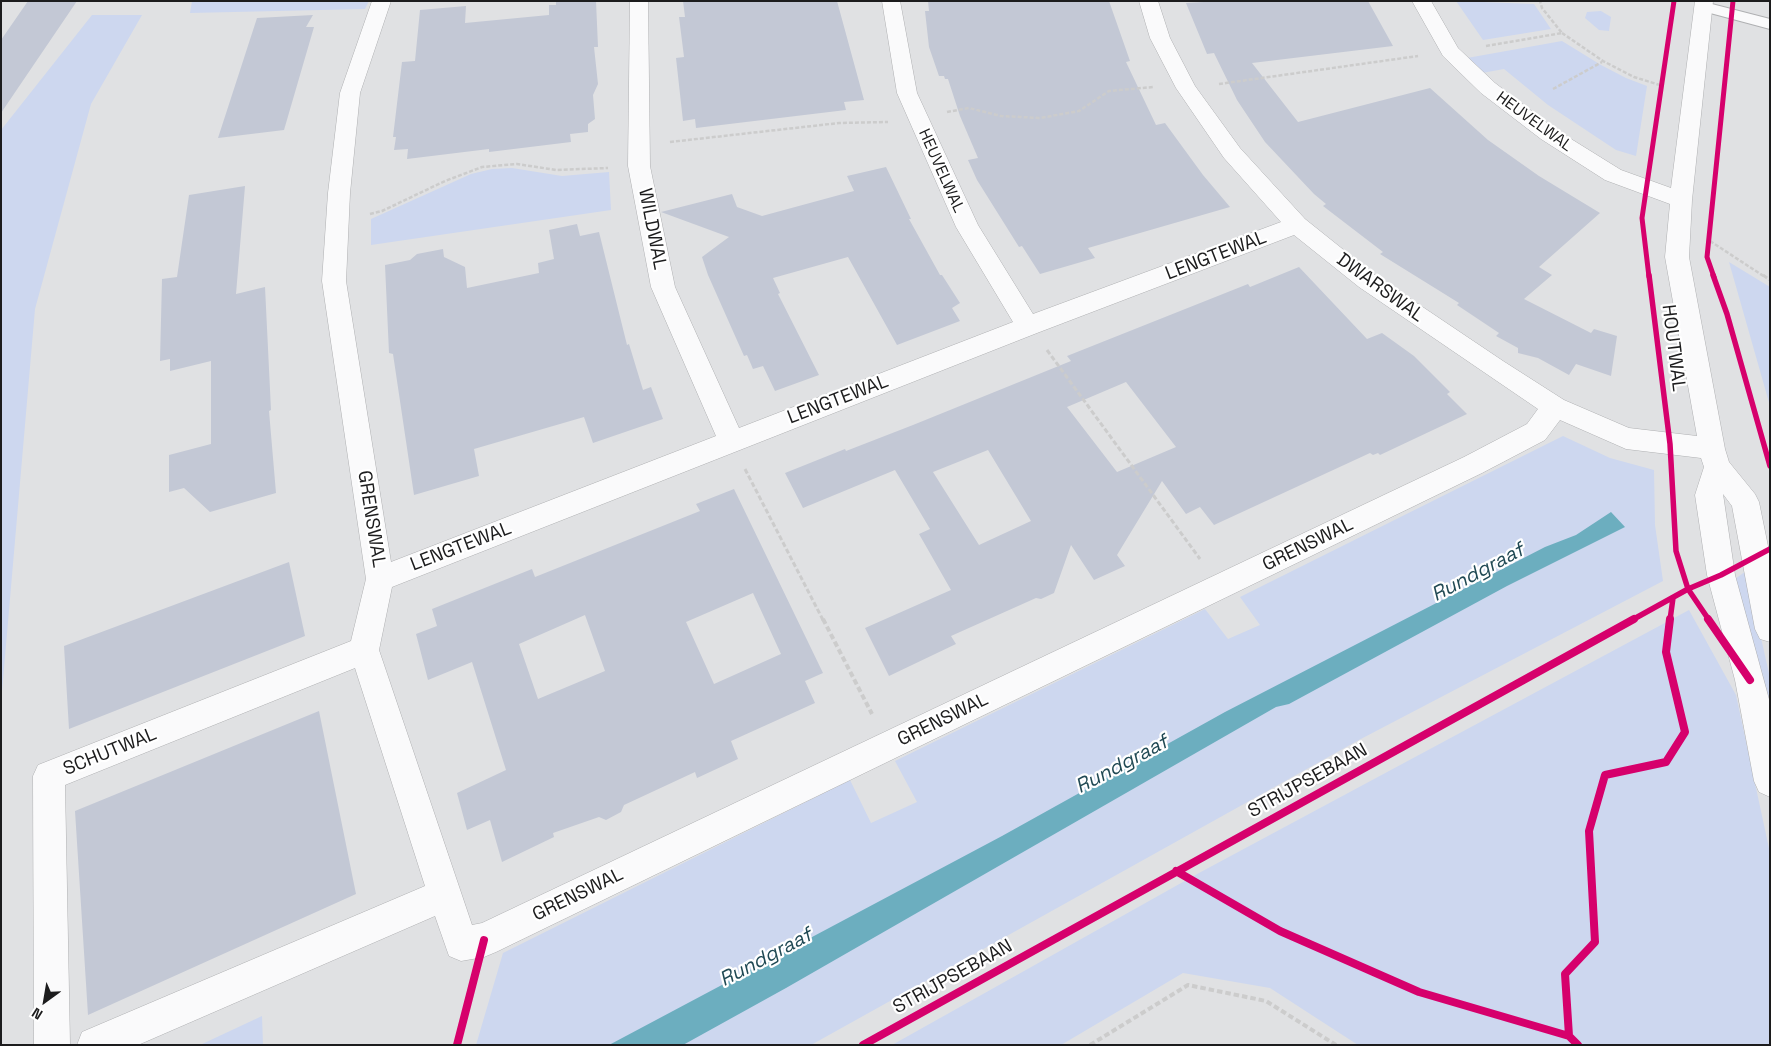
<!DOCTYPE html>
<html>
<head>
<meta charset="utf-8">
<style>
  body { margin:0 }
  #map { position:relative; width:1771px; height:1046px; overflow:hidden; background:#e0e1e3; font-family:"Space Grotesk",sans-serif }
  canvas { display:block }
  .frame { position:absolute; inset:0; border:2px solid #1c1c1d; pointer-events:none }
  .north { position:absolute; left:20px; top:976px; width:50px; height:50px; -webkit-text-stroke:4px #fff; paint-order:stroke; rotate:212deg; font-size:14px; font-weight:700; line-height:20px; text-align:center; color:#1c1c1d }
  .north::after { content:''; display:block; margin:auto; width:18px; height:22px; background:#1c1c1d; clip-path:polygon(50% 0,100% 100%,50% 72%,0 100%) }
</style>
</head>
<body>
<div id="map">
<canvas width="1771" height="1046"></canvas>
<div class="frame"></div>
<div class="north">N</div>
</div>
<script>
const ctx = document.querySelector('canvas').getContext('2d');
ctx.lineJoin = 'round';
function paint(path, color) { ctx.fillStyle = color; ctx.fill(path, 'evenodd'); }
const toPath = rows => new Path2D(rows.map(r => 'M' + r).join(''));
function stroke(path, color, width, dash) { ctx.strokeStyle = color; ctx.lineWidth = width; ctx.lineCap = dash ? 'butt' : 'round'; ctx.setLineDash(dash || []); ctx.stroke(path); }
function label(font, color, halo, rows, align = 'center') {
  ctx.font = font + ' "Space Grotesk",sans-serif'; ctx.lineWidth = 4.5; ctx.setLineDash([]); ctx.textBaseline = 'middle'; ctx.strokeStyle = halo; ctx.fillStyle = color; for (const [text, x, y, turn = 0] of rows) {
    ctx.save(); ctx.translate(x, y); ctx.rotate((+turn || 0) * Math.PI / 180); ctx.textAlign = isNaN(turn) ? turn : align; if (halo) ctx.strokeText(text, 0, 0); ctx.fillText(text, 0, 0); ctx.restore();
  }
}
paint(toPath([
  [192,1,369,1,365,9,190,13],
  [1456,1,1534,4,1551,29,1483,40],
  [1601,11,1611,17,1609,31,1599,30,1585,18,1587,12],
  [92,15,142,15,91,104,35,309,1,703,1,130],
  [1562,41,1601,65,1626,78,1647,86,1636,156,1616,150,1548,105,1504,69,1482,73,1467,58],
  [512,168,562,176,609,172,611,210,371,245,371,219,471,174,492,169],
  [1729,262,1770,287,1770,406],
  [1563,436,1610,458,1654,470,1655,525,1663,581,1357,741,811,1045,476,1045,503,953,850,780,871,823,917,802,895,761,1205,609,1228,639,1260,625,1240,597],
  [1746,571,1770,678,1770,744,1735,579],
  [1689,610,1736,695,1770,853,1770,1045,1358,1045,1270,988,1183,973,1061,1045,892,1045,1199,873],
  [262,1016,263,1045,200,1045]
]), '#cdd7ef');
paint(toPath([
  [1611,512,1625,527,1507,586,1289,704,1276,707,786,988,683,1045,609,1045,1002,836,1225,712,1545,547,1576,535]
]), '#6caebf');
paint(toPath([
  [28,1,77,1,1,113,1,40],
  [556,1,596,1,598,47,594,47,598,84,593,95,595,119,588,124,588,132,570,134,571,142,489,152,489,149,407,159,408,149,394,150,396,137,393,137,402,62,415,61,420,10,466,6,465,23,549,15,549,5,556,5],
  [683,1,837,1,864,100,844,102,846,110,696,128,695,119,683,121,676,58,684,57,679,17,685,17],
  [928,1,1109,1,1130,61,1126,62,1156,125,1165,123,1203,175,1230,207,1088,248,1095,258,1040,274,1022,246,1019,247,977,180,968,160,978,158,960,116,948,79,945,79,944,76,939,76,929,47,925,11,929,11],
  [1221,1,1368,1,1393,46,1252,63,1298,122,1430,88,1488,140,1539,176,1600,213,1539,267,1552,275,1524,299,1591,333,1594,329,1617,336,1611,376,1576,364,1569,375,1538,358,1518,353,1518,348,1496,336,1499,333,1457,305,1459,303,1380,254,1383,252,1323,206,1326,204,1314,194,1265,142,1237,100,1214,53,1207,54,1186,3],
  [313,15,306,27,314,27,284,130,218,138,257,18],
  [886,167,911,219,909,219,940,275,942,275,960,303,952,308,960,321,897,345,848,257,773,278,780,293,778,294,819,375,775,391,763,366,753,369,747,355,744,356,708,275,702,257,729,237,661,212,732,194,737,207,762,216,854,191,847,176],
  [245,186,236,294,265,287,271,410,269,411,276,493,210,512,184,488,169,492,169,455,211,444,211,361,170,371,170,359,160,361,162,279,177,277,189,195],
  [577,224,580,236,599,232,627,345,629,344,643,390,651,387,663,419,593,443,584,417,474,449,479,476,414,495,393,354,389,353,385,265,410,260,417,254,443,249,444,257,465,267,467,288,539,273,538,263,554,259,549,230],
  [1299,267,1367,339,1382,333,1414,356,1450,392,1447,394,1467,414,1380,455,1378,453,1373,455,1370,453,1214,525,1200,507,1186,514,1162,481,1117,555,1125,566,1094,580,1071,545,1054,593,1041,599,1036,598,951,636,956,644,889,676,865,628,951,590,919,534,930,529,895,470,803,508,785,473,845,449,846,451,913,425,1071,361,1067,356,1248,284,1250,287],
  [1126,382,1176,447,1117,472,1067,407],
  [988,450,1031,521,979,545,933,472],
  [734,489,823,673,805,681,815,703,731,741,738,759,697,778,695,772,624,805,621,812,606,820,599,817,553,833,554,837,502,862,490,820,467,830,457,793,506,770,472,662,428,680,416,634,437,626,432,609,532,569,535,577,700,511,696,504],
  [753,593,781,654,714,684,686,622],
  [585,615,605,671,538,699,519,644],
  [289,562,305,636,69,729,64,646],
  [319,711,356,894,88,1015,75,811]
]), '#c3c8d5');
const service = toPath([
  [1704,2,1770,19,1770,29,1699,10,1696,7,1699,4,1704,2]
]);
const minor = toPath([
  [372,1,391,1,360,93,350,193,346,281,391,562,716,436,651,287,628,166,630,1,648,1,650,166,675,287,739,428,1013,322,956,227,897,93,882,1,900,1,917,93,978,225,1033,314,1281,222,1224,158,1176,88,1150,38,1139,1,1158,1,1170,38,1195,86,1240,148,1305,219,1375,275,1503,361,1564,400,1629,428,1697,436,1665,257,1670,204,1605,180,1541,139,1481,93,1443,56,1412,1,1431,1,1458,48,1495,83,1555,129,1621,170,1671,188,1695,1,1713,1,1692,200,1689,257,1725,449,1729,462,1755,494,1759,502,1770,556,1770,642,1760,639,1755,629,1732,506,1723,494,1735,575,1770,703,1770,797,1759,792,1754,781,1735,680,1707,575,1695,495,1704,467,1701,458,1626,449,1560,420,1545,440,1482,473,496,952,484,957,461,961,449,956,435,916,138,1045,77,1045,82,1032,425,886,355,668,65,785,70,1045,34,1045,33,776,38,765,351,641,366,579,322,281,328,193,340,93,372,1],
  [1294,235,1359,287,1538,409,1527,424,1464,457,482,923,472,925,379,650,392,587,1037,333,1294,235]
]);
stroke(service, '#afb0b2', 2);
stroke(minor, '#afb0b2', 1);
stroke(toPath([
  [1562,33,1603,61,1634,77,1663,86],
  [1486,46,1562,33,1542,8,1540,1],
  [1219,84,1418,56],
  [1553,89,1602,62],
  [947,112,969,108,1001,116,1040,118,1079,111,1109,91,1153,87],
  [670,142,839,123,888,122],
  [370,214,382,211,445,181,482,167,517,164,556,170,608,168],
  [1710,241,1765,277]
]), '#ccc', 2.5, [4, 2]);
stroke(toPath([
  [1763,275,1770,280],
  [1047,350,1200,559],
  [745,469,823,620]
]), '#ccc', 3, [5, 2.5]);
stroke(toPath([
  [823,619,872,714],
  [1090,1045,1188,985,1266,1001,1336,1045]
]), '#ccc', 4, [5.5, 3]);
paint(service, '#fafafb');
paint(minor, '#fafafb');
stroke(toPath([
  [1649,277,1642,218,1674,1],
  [1714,277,1707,257,1733,1]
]), '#d6006c', 5);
stroke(toPath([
  [1649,275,1670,444,1676,551,1688,589,1709,620],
  [1713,275,1727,314,1770,466],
  [1632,620,1688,589,1721,575,1770,549],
  [1670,620,1673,598]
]), '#d6006c', 5.5);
stroke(toPath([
  [1708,619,1750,680],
  [1176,871,1280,931,1419,992,1569,1036],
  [457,1045,484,940],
  [863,1045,1634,619],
  [1578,1045,1569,1036,1565,974,1595,942,1589,831,1605,775,1666,762,1685,732,1666,652,1670,619]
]), '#d6006c', 8);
label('16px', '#1c1c1d', '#fff', [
  ["HEUVELWAL",1534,122,36],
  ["HEUVELWAL",941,171,66]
]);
label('19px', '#1c1c1d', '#fff', [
  ["WILDWAL",652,229,79],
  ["LENGTEWAL",1216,256,-21],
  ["DWARSWAL",1380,288,36],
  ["HOUTWAL",1673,348,83],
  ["LENGTEWAL",838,400,-21],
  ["GRENSWAL",371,519,81],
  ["GRENSWAL",1308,545,-26],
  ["LENGTEWAL",461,547,-21],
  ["GRENSWAL",943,720,-26],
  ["SCHUTWAL",110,752,-22],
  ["STRIJPSEBAAN",1308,781,-29],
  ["GRENSWAL",578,895,-26],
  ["STRIJPSEBAAN",953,977,-29]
]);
label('italic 20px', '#204954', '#fff', [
  ["Rundgraaf",1478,573,-28],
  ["Rundgraaf",1122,765,-28],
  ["Rundgraaf",766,958,-28]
]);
</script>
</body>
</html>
